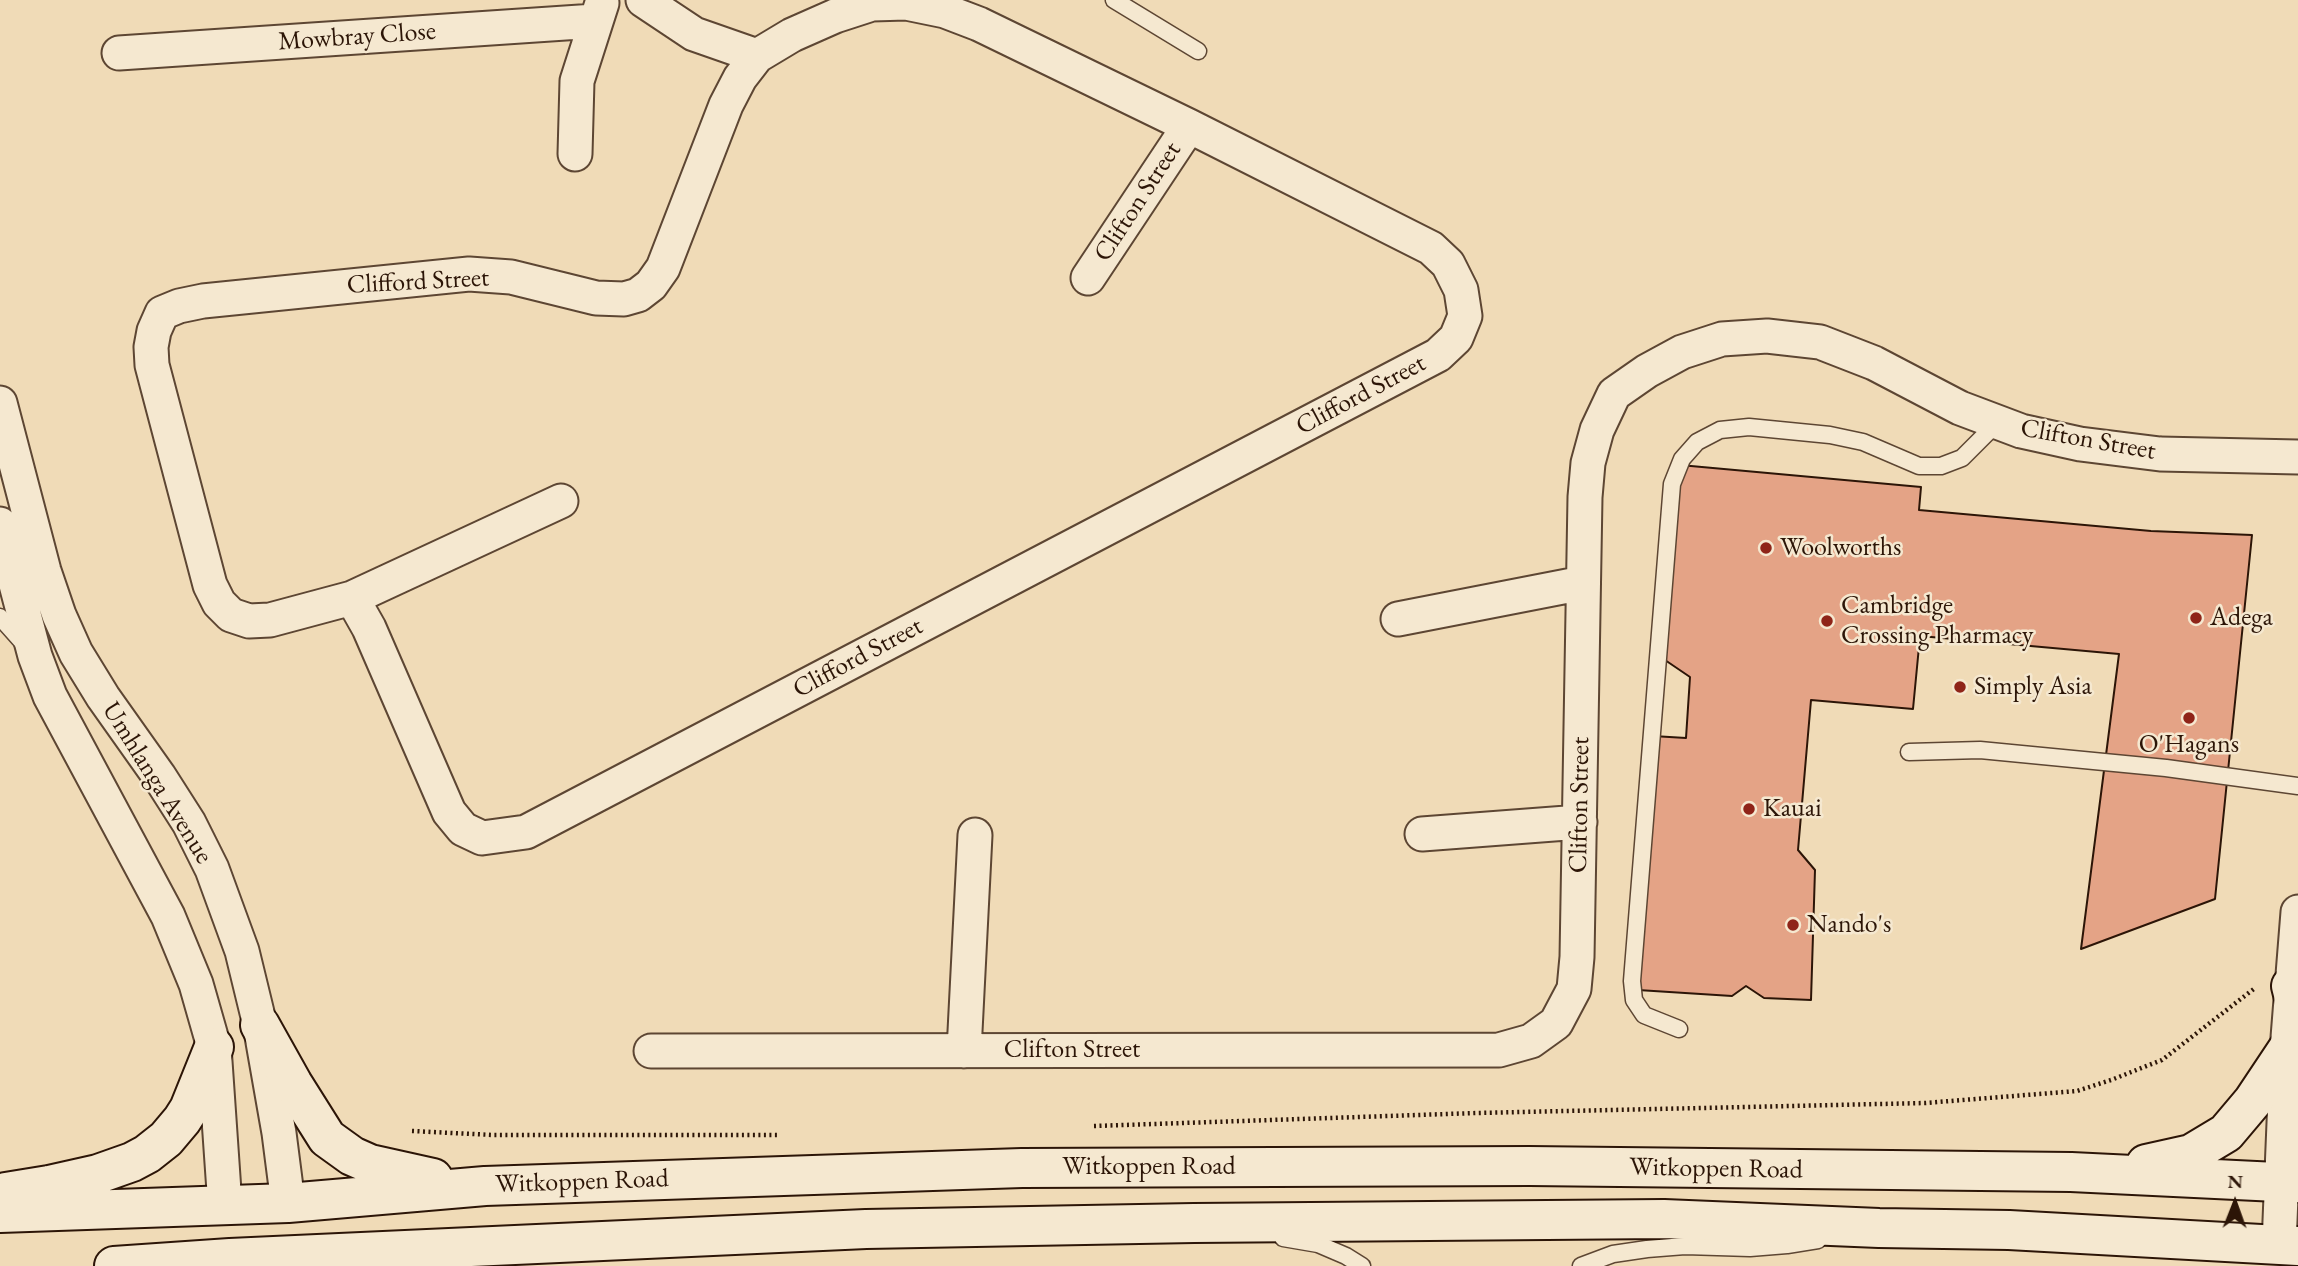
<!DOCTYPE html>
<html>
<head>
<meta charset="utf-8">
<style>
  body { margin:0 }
  #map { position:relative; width:2298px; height:1266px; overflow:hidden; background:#f0dbb7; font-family:"EB Garamond",serif }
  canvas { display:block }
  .north { position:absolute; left:2200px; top:1168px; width:70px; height:70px; -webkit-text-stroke:5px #f5e8d0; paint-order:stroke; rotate:1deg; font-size:19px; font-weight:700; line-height:28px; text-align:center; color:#2c1507 }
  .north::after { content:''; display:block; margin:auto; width:24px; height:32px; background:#2c1507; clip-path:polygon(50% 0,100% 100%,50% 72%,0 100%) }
</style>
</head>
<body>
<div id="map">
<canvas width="2298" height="1266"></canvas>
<div class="north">N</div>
</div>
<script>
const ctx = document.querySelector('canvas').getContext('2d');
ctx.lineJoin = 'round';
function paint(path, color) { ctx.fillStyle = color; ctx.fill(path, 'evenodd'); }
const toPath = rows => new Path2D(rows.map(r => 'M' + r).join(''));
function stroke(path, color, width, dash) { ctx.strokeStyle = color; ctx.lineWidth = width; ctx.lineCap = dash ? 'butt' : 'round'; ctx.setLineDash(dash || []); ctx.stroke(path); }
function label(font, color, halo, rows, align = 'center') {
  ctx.font = font + ' "EB Garamond",serif'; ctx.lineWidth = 5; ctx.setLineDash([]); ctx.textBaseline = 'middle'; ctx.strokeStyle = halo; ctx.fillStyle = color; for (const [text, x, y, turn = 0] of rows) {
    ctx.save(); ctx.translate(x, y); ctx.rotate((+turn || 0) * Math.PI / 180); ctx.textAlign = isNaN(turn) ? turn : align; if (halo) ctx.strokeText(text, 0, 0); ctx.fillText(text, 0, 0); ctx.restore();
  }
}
const building = toPath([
  [1680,465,1921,487,1919,510,2151,531,2252,535,2215,899,2081,949,2119,654,1920,636,1913,709,1811,700,1798,850,1815,870,1811,1000,1764,998,1746,986,1732,996,1638,990,1653,736,1686,738,1690,677,1662,658,1680,465]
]);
paint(building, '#e4a386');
stroke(building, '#2c1507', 2);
const lane = toPath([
  [1114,0,1198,51],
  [0,617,24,644],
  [1909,752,1980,750,2166,768,2298,786],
  [1679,1029,1644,1015,1634,1000,1632,981,1672,484,1682,459,1697,442,1720,430,1749,427,1830,435,1863,442,1919,466,1941,466,1962,458,1998,422],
  [1283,1238,1318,1244,1346,1256,1362,1266],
  [1581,1266,1613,1254,1647,1249,1685,1246,1750,1248,1787,1245,1818,1240]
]);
const street = toPath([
  [643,0,694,34,757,56],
  [906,3,945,11,979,24,1189,126,1431,248,1448,264,1461,290,1465,316,1456,338,1438,355,526,832,482,838,463,829,449,812,369,628,352,598,270,620,249,621,231,615,219,603,210,585,152,365,151,347,154,331,162,313,179,306,203,301,469,274,511,277,596,298,624,299,638,295,651,285,663,268,726,105,740,78,757,56,792,35,835,16,872,4,906,3],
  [119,53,595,21],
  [575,154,577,81,602,3],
  [1088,278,1189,126],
  [0,403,44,571,59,615,76,653,103,697,159,776,189,823,212,869,242,951,260,1025,279,1133,288,1203],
  [0,524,35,656,50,696,168,916,196,984,214,1047,225,1206],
  [352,598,561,501],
  [1398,619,1583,583],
  [1422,834,1580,822],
  [651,1051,1499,1050,1531,1041,1556,1023,1574,989,1577,957,1585,497,1588,463,1597,430,1614,394,1647,371,1682,352,1722,339,1767,336,1820,342,1874,363,1960,408,2021,431,2080,444,2160,454,2298,457],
  [964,1051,975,835],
  [2279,1245,2287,1050,2298,912]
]);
const secondary = toPath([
  [2291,986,2298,1014],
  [260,1025,293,1084,327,1138,352,1156,370,1164,433,1178],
  [2146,1164,2191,1154,2226,1133,2253,1101,2287,1050],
  [6,1192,49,1185,98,1174,132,1162,147,1154,166,1139,182,1120,189,1109,214,1047],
  [0,1213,288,1203,485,1186,1022,1168,1529,1166,2071,1172,2298,1183],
  [114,1266,230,1258,866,1229,1194,1223,1664,1219,1879,1228,2009,1230,2298,1246]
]);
stroke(lane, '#5d4633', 19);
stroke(street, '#5d4633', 37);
stroke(secondary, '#2c1507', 42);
stroke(toPath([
  [1094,1126,1477,1113,1925,1103,2077,1091,2111,1080,2162,1060,2255,988],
  [412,1131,493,1135,777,1135]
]), '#2c1507', 4.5, [2, 3.5]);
stroke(lane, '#f5e8d0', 16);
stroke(street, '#f5e8d0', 33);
stroke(secondary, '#f5e8d0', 38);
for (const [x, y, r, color] of [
  [1766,548,7,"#8f2418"],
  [2196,618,7,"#8f2418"],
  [1827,621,7,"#8f2418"],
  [1960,687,7,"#8f2418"],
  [2189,718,7,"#8f2418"],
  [1749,809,7,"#8f2418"],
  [1793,925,7,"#8f2418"]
]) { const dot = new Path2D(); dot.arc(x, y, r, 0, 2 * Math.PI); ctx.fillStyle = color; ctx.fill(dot); stroke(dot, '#f5e8d0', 2.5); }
label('26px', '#2c1507', '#f5e8d0', [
  ["Mowbray Close",357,37,-4],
  ["Clifton Street",1138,202,-57],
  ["Clifford Street",418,282,-3],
  ["Clifford Street",1361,395,-28],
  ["Clifton Street",2088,440,10],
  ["Clifford Street",858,658,-28],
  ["Umhlanga Avenue",157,783,58],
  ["Clifton Street",1580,805,-89],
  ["Clifton Street",1072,1050],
  ["Witkoppen Road",1149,1167],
  ["Witkoppen Road",1716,1169,1],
  ["Witkoppen Road",582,1182,-2]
]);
label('26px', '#2c1507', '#f5e8d0', [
  ["Woolworths",1780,548],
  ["Cambridge",1841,606],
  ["Crossing Pharmacy",1841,636],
  ["Adega",2210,618],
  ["Simply Asia",1974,687],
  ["O'Hagans",2189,745,"center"],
  ["Kauai",1763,809],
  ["Nando's",1807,925]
], 'left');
</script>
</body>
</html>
